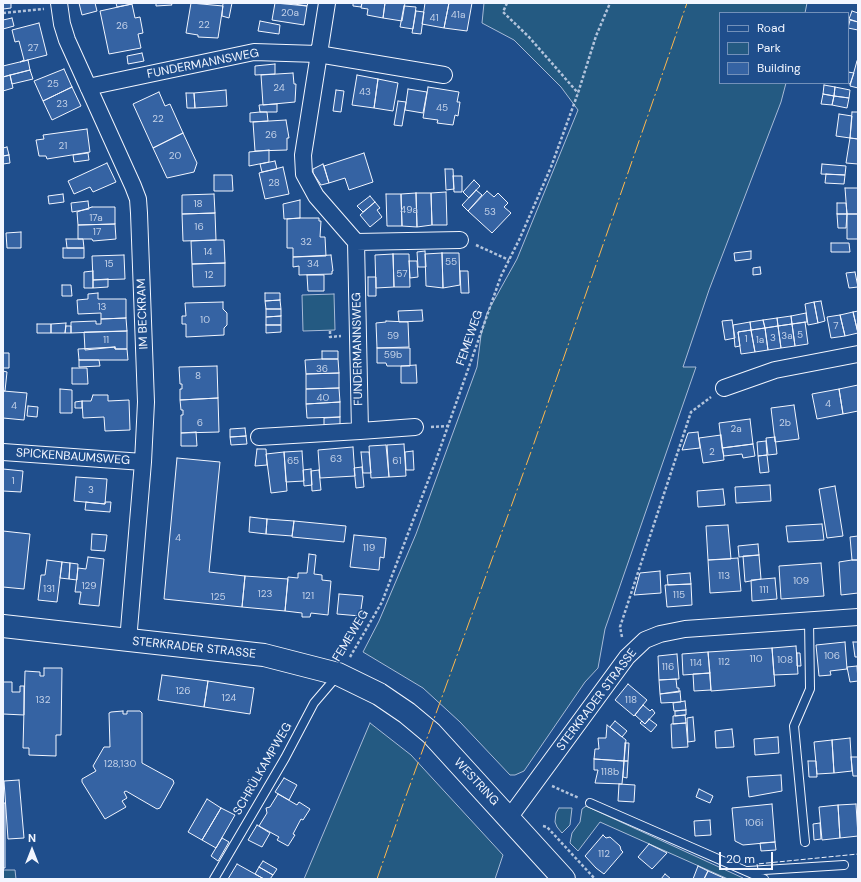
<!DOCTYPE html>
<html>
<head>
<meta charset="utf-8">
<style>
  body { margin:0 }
  #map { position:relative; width:861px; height:882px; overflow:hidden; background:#1f4e8c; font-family:"DM Sans",sans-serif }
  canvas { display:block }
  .frame { position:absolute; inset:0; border:4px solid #f2f6ff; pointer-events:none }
  .legend { position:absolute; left:719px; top:12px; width:130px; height:72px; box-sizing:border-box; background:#1f4e8c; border:1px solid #7391ba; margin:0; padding:5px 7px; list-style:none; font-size:12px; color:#f2f6ff }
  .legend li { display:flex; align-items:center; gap:8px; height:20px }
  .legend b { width:20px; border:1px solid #7391ba }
  .north { position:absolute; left:12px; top:830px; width:40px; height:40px; -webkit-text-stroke:3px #1f4e8c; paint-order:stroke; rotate:0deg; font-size:11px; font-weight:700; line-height:16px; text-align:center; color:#f2f6ff }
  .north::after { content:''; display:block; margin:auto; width:14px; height:18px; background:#f2f6ff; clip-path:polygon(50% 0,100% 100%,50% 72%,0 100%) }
  .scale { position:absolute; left:719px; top:852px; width:54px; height:18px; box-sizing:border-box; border:2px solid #f2f6ff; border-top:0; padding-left:5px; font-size:12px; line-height:14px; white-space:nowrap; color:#f2f6ff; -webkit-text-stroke:3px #1f4e8c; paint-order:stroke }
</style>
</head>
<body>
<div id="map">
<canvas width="861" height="882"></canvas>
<div class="frame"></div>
<ul class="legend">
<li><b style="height:5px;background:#1f4e8c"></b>Road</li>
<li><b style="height:11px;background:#245a82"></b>Park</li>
<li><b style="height:11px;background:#3563a3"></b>Building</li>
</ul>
<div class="north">N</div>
<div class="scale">20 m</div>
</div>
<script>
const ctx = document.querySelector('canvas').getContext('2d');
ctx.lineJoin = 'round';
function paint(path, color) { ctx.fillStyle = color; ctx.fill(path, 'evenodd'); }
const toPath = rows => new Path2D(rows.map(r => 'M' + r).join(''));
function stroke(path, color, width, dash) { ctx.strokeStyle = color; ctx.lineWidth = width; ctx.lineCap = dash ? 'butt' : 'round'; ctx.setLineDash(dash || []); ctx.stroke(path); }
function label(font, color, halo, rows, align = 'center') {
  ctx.font = font + ' "DM Sans",sans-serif'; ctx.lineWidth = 3; ctx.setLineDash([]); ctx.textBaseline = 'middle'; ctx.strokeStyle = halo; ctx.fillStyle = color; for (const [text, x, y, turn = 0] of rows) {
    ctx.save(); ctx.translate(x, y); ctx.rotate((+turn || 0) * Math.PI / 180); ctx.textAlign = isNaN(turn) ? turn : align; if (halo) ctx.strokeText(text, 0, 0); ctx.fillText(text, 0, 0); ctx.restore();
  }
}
const green = toPath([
  [484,3,807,3,805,13,720,13,720,83,786,83,781,102,709,290,683,367,696,367,605,629,598,668,585,682,524,771,515,775,510,775,460,722,423,688,363,652,379,621,416,534,477,367,481,335,487,313,517,259,578,110,561,87,514,40,482,23,484,3],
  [334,294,335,330,303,331,302,295,334,294],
  [370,723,411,755,503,855,495,879,304,879,370,723],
  [586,806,743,878,743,879,728,879,600,822,578,851,570,843,572,833,580,822,582,809,586,806],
  [559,808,572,808,570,825,562,833,557,827,555,822,556,813,559,808],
  [3,870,15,870,16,879,3,879,3,870]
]);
paint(green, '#245a82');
stroke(green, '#a8bbd7', 1);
const building = toPath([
  [3,3,11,3,11,8,3,9,3,3],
  [79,3,95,3,97,11,82,15,79,3],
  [116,3,132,3,132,4,117,7,116,3],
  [156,3,171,3,172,5,156,6,156,3],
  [191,3,223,6,218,38,198,37,198,35,186,33,191,3],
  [223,3,232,3,229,18,222,16,223,3],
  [275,3,307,6,304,25,272,20,275,3],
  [288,3,308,3,307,6,288,3],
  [353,3,362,3,361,7,353,6,353,3],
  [362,3,385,3,383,18,367,15,368,9,361,8,362,3],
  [385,3,405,3,402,21,383,18,385,3],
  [425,3,449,3,444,28,422,24,425,3],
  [449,3,472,3,467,31,444,28,449,3],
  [132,4,135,18,140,17,143,33,138,34,141,48,109,54,100,11,132,4],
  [404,6,416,7,413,29,400,27,404,6],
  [416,11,424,12,421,34,412,33,416,11],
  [852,11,858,13,858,22,849,19,852,11],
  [12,18,14,26,3,29,3,20,12,18],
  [850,20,858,22,858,30,848,28,850,20],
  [260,21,280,25,279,34,258,31,260,21],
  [39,23,47,55,20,62,24,60,19,41,15,42,12,30,39,23],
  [142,53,144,61,128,64,127,56,142,53],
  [28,60,30,70,3,77,3,66,28,60],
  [857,61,858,61,858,88,850,86,857,61],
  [275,64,275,74,255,75,255,66,275,64],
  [64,69,72,87,43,101,34,81,64,69],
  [30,70,33,79,12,84,10,75,30,70],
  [848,72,854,73,850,84,846,83,848,83,848,72],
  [293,73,294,84,296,84,295,102,263,105,261,75,293,73],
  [10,75,13,88,3,91,3,77,10,75],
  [357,75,378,79,374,108,352,105,357,75],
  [378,79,398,83,393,111,374,108,378,79],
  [824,85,835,87,834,96,823,94,824,85],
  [72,87,81,106,52,120,43,101,72,87],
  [428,87,459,92,457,102,460,102,458,116,455,115,453,125,437,123,438,120,423,118,428,87],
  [835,87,850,90,849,98,834,96,835,87],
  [408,89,427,92,423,113,405,110,408,89],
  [226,90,227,106,195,108,194,93,226,90],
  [336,90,344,91,341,112,333,111,336,90],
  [159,92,165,106,170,104,183,133,153,148,133,104,159,92],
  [186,93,194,93,195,108,187,108,186,93],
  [823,94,834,96,832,105,821,104,823,94],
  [834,96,849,98,847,108,832,105,834,96],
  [398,101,406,102,402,126,394,125,398,101],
  [277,104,277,112,260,112,259,105,277,104],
  [260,112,267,112,268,121,250,122,250,113,260,112],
  [852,112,858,112,858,139,850,138,852,112],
  [839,114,852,116,850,138,836,136,839,114],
  [286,120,289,138,287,138,287,150,255,151,253,122,286,120],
  [87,129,90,152,47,159,46,156,39,156,36,140,44,139,43,135,87,129],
  [183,133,197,163,194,172,167,178,153,148,183,133],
  [850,138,858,139,858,164,846,163,850,138],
  [7,147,9,155,3,156,3,148,7,147],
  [269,150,269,162,249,166,249,152,269,150],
  [88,153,89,160,74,162,73,155,88,153],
  [364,153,373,182,349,190,345,178,329,183,324,166,364,153],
  [9,155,10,163,3,164,3,156,9,155],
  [275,161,277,169,262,172,260,164,275,161],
  [107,163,116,182,93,192,90,187,74,194,68,181,107,163],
  [323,164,329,183,321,185,313,173,313,169,323,164],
  [822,164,846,166,845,175,821,174,822,164],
  [283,167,289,194,265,199,259,173,283,167],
  [445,169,453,169,454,189,446,190,445,169],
  [826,174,845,175,844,184,825,183,826,174],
  [214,175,232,175,233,191,214,191,214,175],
  [453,176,462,176,462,192,454,192,453,176],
  [474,180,480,186,469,198,463,192,474,180],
  [845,188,858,188,858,214,847,214,845,188],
  [476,190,482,195,468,211,462,205,476,190],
  [487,191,494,197,498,193,508,203,504,207,511,213,492,233,468,211,487,191],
  [446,192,447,225,432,225,431,193,446,192],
  [416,193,417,227,402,226,401,194,416,193],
  [416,193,431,193,432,225,417,227,416,193],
  [63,194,64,202,49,204,48,196,63,194],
  [214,194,215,213,182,214,182,195,214,194],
  [386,194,401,194,402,226,387,226,386,194],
  [370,196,375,202,363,212,357,206,370,196],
  [300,200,300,218,284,219,283,204,300,200],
  [88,201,89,209,72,212,71,203,88,201],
  [375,202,380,208,377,210,382,217,370,227,360,215,375,202],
  [837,203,846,203,847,214,837,214,837,203],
  [92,207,115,207,115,224,78,225,77,212,92,207],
  [215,213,216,240,183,241,182,214,215,213],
  [837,214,847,214,846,228,838,228,837,214],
  [847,214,858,214,858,239,847,239,847,214],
  [300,218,319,218,319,221,321,221,320,237,325,237,326,256,293,257,293,248,287,248,287,219,300,218],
  [115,224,116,239,93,241,92,239,78,239,78,225,115,224],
  [21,232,21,248,7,248,6,233,21,232],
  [66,239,83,239,84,248,67,248,66,239],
  [216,240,224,240,225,263,192,264,191,241,216,240],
  [831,243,849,243,850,252,831,252,831,243],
  [63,248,84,248,84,258,63,258,63,248],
  [425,251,426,267,418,267,417,252,425,251],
  [751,251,751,259,735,261,734,253,751,251],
  [442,253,459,253,460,285,443,288,442,253],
  [442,253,443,288,426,286,425,254,442,253],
  [393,254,409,254,410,287,394,287,393,254],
  [393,254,394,287,376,288,375,255,393,254],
  [124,255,125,279,93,280,92,256,124,255],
  [331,255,333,271,332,271,332,274,299,275,299,266,293,267,293,257,331,255],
  [409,261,417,261,418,277,410,278,409,261],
  [225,263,225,286,193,287,192,264,225,263],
  [760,267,761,274,753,275,753,268,760,267],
  [93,271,93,288,84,288,84,272,93,271],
  [460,271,468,271,469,293,461,293,460,271],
  [855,272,858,287,849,288,846,273,855,272],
  [307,275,324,275,324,291,308,291,307,275],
  [368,277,376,277,376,296,368,296,368,277],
  [108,279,108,287,93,288,93,280,108,279],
  [62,285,71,285,72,296,62,296,62,285],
  [98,293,98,299,126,299,126,318,101,319,101,313,78,314,77,300,88,299,88,294,98,293],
  [265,293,280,293,280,300,265,301,265,293],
  [280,300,281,309,266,309,265,301,280,300],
  [821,301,825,321,818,323,814,302,821,301],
  [223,302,223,309,227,313,227,325,224,328,224,335,186,337,186,324,182,324,182,316,186,316,185,303,223,302],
  [814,302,818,323,808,325,805,304,814,302],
  [266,309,281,309,281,316,266,317,266,309],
  [422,310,423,321,399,322,398,311,422,310],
  [858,311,858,333,853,312,858,311],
  [853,312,858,333,845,336,840,315,853,312],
  [806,313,807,322,792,324,791,316,806,313],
  [840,315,845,336,831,338,827,317,840,315],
  [281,316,281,325,266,325,266,317,281,316],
  [791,316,792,324,778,326,777,318,791,316],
  [126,318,127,331,71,333,71,322,96,321,96,324,101,324,101,319,126,318],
  [777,318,778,326,765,328,763,320,777,318],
  [732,320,735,338,725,340,722,321,732,320],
  [763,320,765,328,751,330,750,322,763,320],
  [386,321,408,322,409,347,377,348,376,323,386,322,386,321],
  [750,322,751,330,738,332,740,346,735,347,733,325,750,322],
  [805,322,808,344,795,346,792,324,805,322],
  [66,323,65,333,51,333,51,324,66,323],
  [37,324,51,324,51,333,37,333,37,324],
  [792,324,795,346,781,348,778,326,792,324],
  [266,325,281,325,281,332,266,333,266,325],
  [66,326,71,326,71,333,65,333,66,326],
  [778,326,781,348,768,350,765,328,778,326],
  [765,328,768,350,755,352,751,330,765,328],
  [751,330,755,352,741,354,738,332,751,330],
  [127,331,127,349,115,349,115,347,85,350,84,332,127,331],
  [115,347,115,349,127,349,128,360,79,360,78,349,115,347],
  [377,348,410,348,410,366,387,366,386,363,377,363,377,348],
  [322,351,338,351,338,359,322,359,322,351],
  [3,353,9,353,9,368,3,368,3,353],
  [322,359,338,359,339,373,306,374,305,360,322,359],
  [79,360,99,360,100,366,79,367,79,360],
  [416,365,417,383,401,383,401,366,416,365],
  [217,366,218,398,180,400,180,389,182,389,182,384,180,384,179,367,217,366],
  [72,368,87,368,88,384,72,384,72,368],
  [3,371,7,372,5,391,3,391,3,371],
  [339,373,339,388,306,389,306,374,339,373],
  [858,385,858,411,843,414,839,389,858,385],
  [339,388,340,402,306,404,306,389,339,388],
  [60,389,72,390,72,413,60,413,60,389],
  [839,389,843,414,817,419,812,394,839,389],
  [3,391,27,393,24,420,3,418,3,391],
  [93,395,108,395,108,401,129,400,130,430,105,431,104,417,83,418,82,401,91,401,93,395],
  [218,398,219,432,181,433,181,415,183,415,183,410,181,410,180,400,218,398],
  [82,401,82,408,75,408,75,402,82,401],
  [340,402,340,417,307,418,306,404,340,402],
  [794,405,799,439,775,442,771,408,794,405],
  [28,406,38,407,37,417,27,416,28,406],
  [340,417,340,425,324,425,324,418,340,417],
  [750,419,753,444,722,448,719,423,750,419],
  [245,428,246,436,230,437,230,429,245,428],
  [196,432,197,446,181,446,181,433,196,432],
  [698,432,700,448,682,450,688,433,698,432],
  [721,435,724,460,703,463,699,438,721,435],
  [246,436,247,444,231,445,230,437,246,436],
  [775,437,777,454,768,455,766,438,775,437],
  [766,441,767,455,758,456,757,442,766,441],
  [404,444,406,476,389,477,387,445,404,444],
  [753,444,755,456,743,458,742,454,724,456,722,448,753,444],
  [386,445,389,477,371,478,369,446,386,445],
  [353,447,355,476,320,478,318,450,353,447],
  [257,449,266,449,267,465,255,466,257,449],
  [302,451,304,481,286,482,284,452,302,451],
  [413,451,414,470,406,470,405,452,413,451],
  [284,452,287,491,271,493,266,454,284,452],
  [361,452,369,452,371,473,363,473,361,452],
  [767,455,769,472,760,473,758,456,767,455],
  [177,458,220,462,209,572,245,576,242,607,164,599,177,458],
  [362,467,364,487,356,488,354,468,362,467],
  [3,469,23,471,21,492,3,491,3,469],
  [311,469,312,485,304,486,303,470,311,469],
  [319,470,321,490,312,491,311,471,319,470],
  [76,477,107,479,105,504,74,501,76,477],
  [770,485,771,501,736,503,735,487,770,485],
  [835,486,843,536,827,538,819,489,835,486],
  [723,489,725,505,698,507,697,491,723,489],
  [86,502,105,504,105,502,111,502,110,512,85,510,86,502],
  [250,517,267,519,266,534,249,532,250,517],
  [267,519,294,521,292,536,266,534,267,519],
  [294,521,346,526,344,542,292,537,294,521],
  [822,524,824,540,788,542,786,526,822,524],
  [728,525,731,559,708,560,706,526,728,525],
  [3,531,30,534,24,589,3,587,3,531],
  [92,534,107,535,105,551,91,550,92,534],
  [354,535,386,538,384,558,380,557,379,570,350,567,354,535],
  [858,536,858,560,852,560,850,537,858,536],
  [758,544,759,555,739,557,738,546,758,544],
  [309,554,316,555,314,574,322,575,322,580,331,581,328,615,311,613,310,617,302,617,302,613,285,611,288,577,298,578,298,573,307,573,309,554],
  [759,555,761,579,745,582,743,556,759,555],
  [88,557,104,559,99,606,79,604,81,592,75,592,78,568,86,569,88,557],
  [738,558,741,591,710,593,708,560,738,558],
  [47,560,62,562,57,602,38,600,41,575,45,575,47,560],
  [852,560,858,560,858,593,841,595,839,562,852,560],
  [62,562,70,563,69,579,60,578,62,562],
  [70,563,78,564,77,580,69,579,70,563],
  [821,563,824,596,781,599,779,566,821,563],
  [660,571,661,593,634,595,640,573,660,571],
  [690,573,691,584,668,585,667,575,690,573],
  [245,576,288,579,285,611,242,607,245,576],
  [775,578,777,599,752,601,751,580,775,578],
  [691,584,692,605,667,607,665,585,691,584],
  [339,594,363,596,360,616,337,614,339,594],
  [845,642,847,669,830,671,831,675,819,676,816,645,845,642],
  [853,642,858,642,858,657,855,657,853,642],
  [796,646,798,674,774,675,772,648,796,646],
  [772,648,775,686,711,691,708,652,772,648],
  [708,652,710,673,683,675,682,654,708,652],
  [797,653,800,653,801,666,797,666,797,653],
  [677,654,679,679,659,680,658,656,677,654],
  [857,666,858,681,850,682,847,667,857,666],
  [44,668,62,668,61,735,56,735,56,756,29,755,29,748,23,748,25,671,40,672,40,676,44,676,44,668],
  [710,673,711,690,694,691,693,674,710,673],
  [162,675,208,681,204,707,158,700,162,675],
  [676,679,677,688,679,688,679,692,660,694,659,680,676,679],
  [208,681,254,688,250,714,204,707,208,681],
  [3,682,12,682,12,692,20,692,20,686,24,686,24,715,3,714,3,682],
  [628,684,647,700,634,716,615,700,628,684],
  [680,691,681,702,661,703,660,694,680,691],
  [685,701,686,710,674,711,673,703,685,701],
  [643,705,650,711,652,709,655,713,645,724,635,715,643,705],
  [686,710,686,715,675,716,675,711,686,710],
  [123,711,123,714,127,714,127,711,140,711,142,713,142,763,173,780,174,783,160,808,157,809,126,791,124,792,127,798,122,801,126,807,105,819,82,782,82,779,96,771,93,766,104,747,110,747,109,713,111,712,123,711],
  [685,715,686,723,673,724,673,716,685,715],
  [693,717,695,741,688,742,687,718,693,717],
  [649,719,657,725,651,732,640,723,642,721,645,724,649,719],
  [615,721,627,731,622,737,610,727,615,721],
  [686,723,688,747,672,748,671,724,686,723],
  [607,725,626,740,624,761,594,759,595,749,599,749,598,738,606,738,607,725],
  [732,729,734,747,716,748,715,731,732,729],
  [778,737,779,753,755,755,754,739,778,737],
  [850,738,852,771,834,773,832,740,850,738],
  [832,740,834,773,817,774,814,742,832,740],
  [625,743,629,743,628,761,624,761,625,743],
  [851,757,858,757,858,776,853,776,851,757],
  [594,759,624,761,622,784,595,783,598,770,594,770,594,759],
  [624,761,628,761,627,778,623,777,624,761],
  [808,761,816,761,817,777,809,777,808,761],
  [781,775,782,791,749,797,747,777,781,775],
  [284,778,297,785,289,800,275,792,284,778],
  [19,780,24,838,8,839,4,781,19,780],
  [619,784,635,785,634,802,618,801,619,784],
  [699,789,713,796,710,803,696,797,699,789],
  [278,794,297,805,299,802,310,809,303,820,301,819,293,834,295,835,288,846,277,840,279,837,259,826,267,813,266,808,270,807,278,794],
  [207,799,221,808,202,840,188,832,207,799],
  [3,803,5,803,5,868,3,868,3,803],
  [772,804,775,842,743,845,735,841,732,808,772,804],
  [856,804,858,836,840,838,838,805,856,804],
  [838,805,840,838,822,840,819,807,838,805],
  [221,808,235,815,216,848,202,840,221,808],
  [710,820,711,835,695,836,694,821,710,820],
  [820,823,821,839,814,840,813,824,820,823],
  [257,825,270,833,262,847,248,840,257,825],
  [603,835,606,838,610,837,620,846,621,850,623,852,604,874,596,868,585,856,603,835],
  [222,838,229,842,218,861,211,856,222,838],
  [775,842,776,850,761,851,760,843,775,842],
  [649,844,667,853,652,869,638,857,649,844],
  [263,861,277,869,273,875,259,867,263,861],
  [237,864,264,879,228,879,237,864],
  [698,866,708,871,704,879,693,879,698,866],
  [259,867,273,875,270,879,264,879,255,874,259,867],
  [708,871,726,879,704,879,708,871],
  [665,874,671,879,661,879,665,874]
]);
paint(building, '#3563a3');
stroke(building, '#f2f6ff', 1);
const service = toPath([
  [590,803,764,879],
  [805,842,794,726,810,689,809,620],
  [748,871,844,865],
  [214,879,285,758,314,703,338,675]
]);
const minor = toPath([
  [59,3,62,24,67,40,133,186,138,199,139,213,146,402,143,462,128,641],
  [88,87,254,52,318,54,444,75],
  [356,242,460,240],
  [724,388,775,370,858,354],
  [360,431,415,427],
  [259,437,360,431,356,242,316,196,304,174,303,155,327,3],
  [3,452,143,462],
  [509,818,627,657,645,640,660,634,685,629,858,617]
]);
const secondary = toPath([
  [3,626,264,655,338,674,379,694,407,713,431,733,564,879]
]);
stroke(service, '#f2f6ff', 10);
stroke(minor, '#f2f6ff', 18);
stroke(secondary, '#f2f6ff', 24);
stroke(toPath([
  [507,3,503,12,529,37,578,93],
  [3,13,44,9],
  [476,245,509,260],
  [330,331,330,337,341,336],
  [431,427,448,426],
  [622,637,620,627,691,412,711,397],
  [350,657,382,602,436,460,501,276,520,238,551,167,578,93,596,36,610,3],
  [552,786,579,798],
  [543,826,547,827,595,879]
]), '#b3c4dc', 2.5, [3, 2]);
stroke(service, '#1f4e8c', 8);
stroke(minor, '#1f4e8c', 16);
stroke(secondary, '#1f4e8c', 22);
stroke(toPath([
  [758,869,757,864,858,854]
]), '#f2f6ff', 1, [5, 2]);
stroke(toPath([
  [377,879,402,807,532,449,687,3]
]), '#ffb74d', 1, [14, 3, 2, 3]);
label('10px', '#c3d1e8', null, [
  ["20a",290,13],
  ["41a",458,15],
  ["41",434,18],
  ["22",204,25],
  ["26",122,26],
  ["27",33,48],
  ["25",53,84],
  ["24",279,88],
  ["43",365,92],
  ["23",62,104],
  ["45",442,108],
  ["22",158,119],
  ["26",271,135],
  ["21",63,146],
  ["20",175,156],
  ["28",274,183],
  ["18",198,204],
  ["49a",409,210],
  ["53",490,212],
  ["17a",96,218],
  ["16",199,227],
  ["17",97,232],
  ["32",306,242],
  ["14",208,252],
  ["55",451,262],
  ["15",109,264],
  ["34",313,264],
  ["57",402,274],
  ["12",209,275],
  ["13",102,307],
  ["10",205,320],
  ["7",836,326],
  ["5",800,335],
  ["59",393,336],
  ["3a",787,336],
  ["3",773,338],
  ["1",746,339],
  ["11",106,340],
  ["1a",760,340],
  ["59b",393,355],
  ["36",322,369],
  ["8",198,376],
  ["40",323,398],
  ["4",828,404],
  ["4",14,406],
  ["6",200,423],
  ["2b",785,423],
  ["2a",736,429],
  ["2",712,452],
  ["63",336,459],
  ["65",293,461],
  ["61",397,461],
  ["1",13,481],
  ["3",91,490],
  ["4",178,538],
  ["119",369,548],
  ["113",724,576],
  ["109",801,581],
  ["129",89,586],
  ["131",49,589],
  ["111",764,590],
  ["123",265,594],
  ["115",679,595],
  ["121",308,596],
  ["125",218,597],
  ["106",832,656],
  ["110",756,659],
  ["108",785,660],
  ["112",724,662],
  ["114",696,663],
  ["116",668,667],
  ["126",183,691],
  ["124",229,698],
  ["132",43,700],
  ["118",631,700],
  ["128,130",120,764],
  ["118b",610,772],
  ["106i",754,823],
  ["112",604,854]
]);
label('12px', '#f2f6ff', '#1f4e8c', [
  ["FUNDERMANNSWEG",203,64,-11],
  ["IM BECKRAM",143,314,-92],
  ["FEMEWEG",470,338,-71],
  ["FUNDERMANNSWEG",358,349,-91],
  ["SPICKENBAUMSWEG",73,457,4],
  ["FEMEWEG",351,636,-59],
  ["STERKRADER STRASSE",194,648,6],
  ["STERKRADER STRASSE",597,700,-53],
  ["SCHRÜLKAMPWEG",263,769,-60],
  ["WESTRING",476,782,47]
]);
</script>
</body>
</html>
